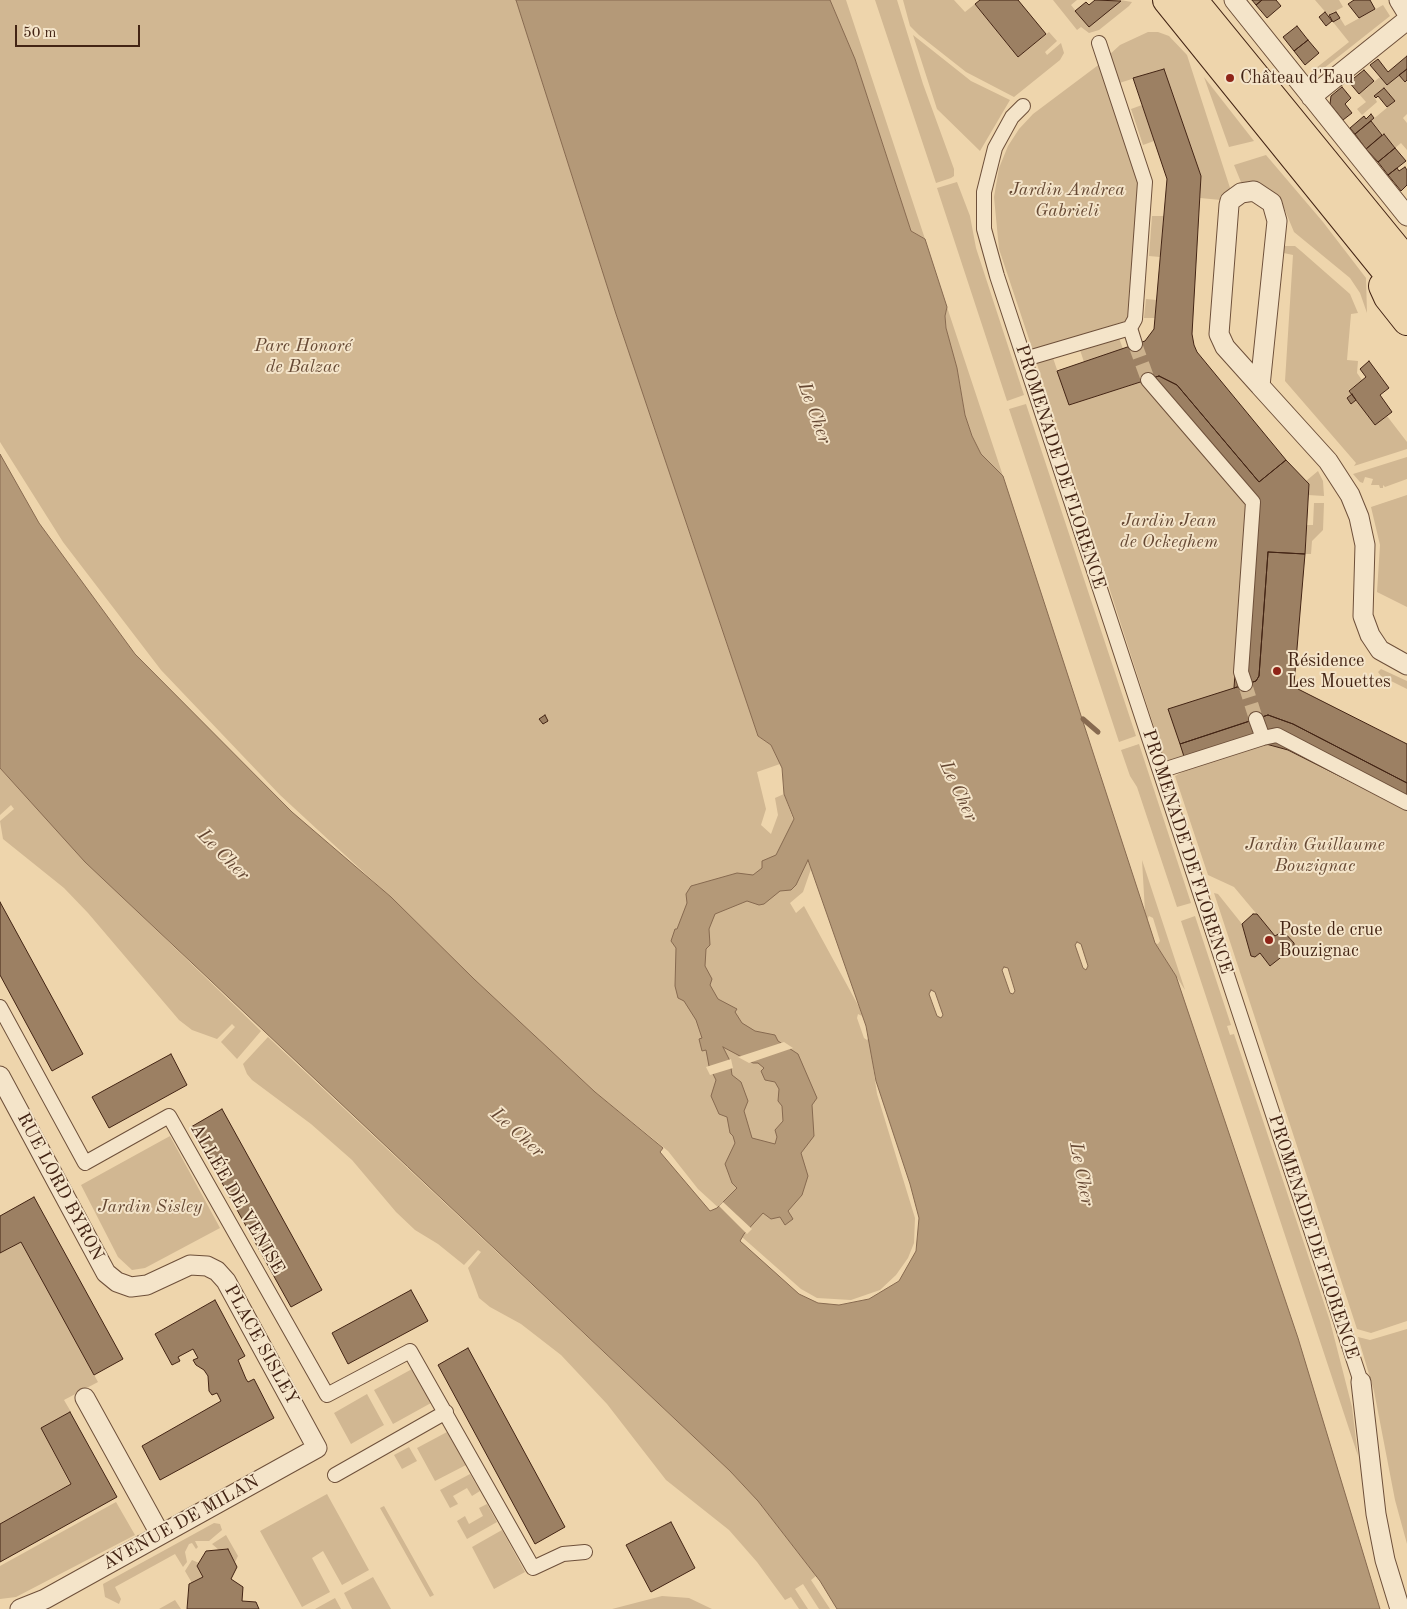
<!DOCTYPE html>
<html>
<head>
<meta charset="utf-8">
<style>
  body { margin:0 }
  #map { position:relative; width:1407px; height:1609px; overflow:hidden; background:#eed5ac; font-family:"Old Standard TT",serif }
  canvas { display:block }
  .scale { position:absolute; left:15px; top:25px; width:125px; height:22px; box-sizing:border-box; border:2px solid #432414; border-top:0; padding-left:6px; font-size:15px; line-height:18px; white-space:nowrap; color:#432414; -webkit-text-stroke:4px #f4e4c9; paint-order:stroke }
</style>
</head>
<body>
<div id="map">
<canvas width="1407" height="1609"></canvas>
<div class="scale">50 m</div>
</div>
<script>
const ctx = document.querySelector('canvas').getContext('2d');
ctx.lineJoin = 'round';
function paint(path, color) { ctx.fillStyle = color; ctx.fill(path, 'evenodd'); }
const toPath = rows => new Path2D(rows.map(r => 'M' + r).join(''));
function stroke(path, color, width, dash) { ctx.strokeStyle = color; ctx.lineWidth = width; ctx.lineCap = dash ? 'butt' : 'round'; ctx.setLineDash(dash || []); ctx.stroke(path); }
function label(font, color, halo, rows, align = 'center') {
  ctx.font = font + ' "Old Standard TT",serif'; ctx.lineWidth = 4; ctx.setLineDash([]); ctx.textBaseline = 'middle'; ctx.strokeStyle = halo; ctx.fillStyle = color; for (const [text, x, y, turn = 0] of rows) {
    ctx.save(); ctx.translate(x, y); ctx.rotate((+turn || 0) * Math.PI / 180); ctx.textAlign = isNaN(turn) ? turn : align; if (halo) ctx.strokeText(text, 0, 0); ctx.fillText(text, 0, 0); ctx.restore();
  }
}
paint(toPath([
  [0,0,516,0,616,314,758,736,771,745,780,764,757,772,766,809,761,825,771,834,778,815,775,798,784,794,811,869,803,892,790,903,796,913,804,906,859,1007,862,1016,858,1014,857,1018,864,1038,867,1040,869,1037,877,1094,915,1218,914,1243,908,1258,896,1275,880,1290,851,1300,817,1298,801,1289,742,1237,745,1232,698,1189,668,1151,595,1092,474,979,397,903,280,795,161,670,63,542,0,442],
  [830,0,846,0,925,239,911,231,855,59],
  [875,0,897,0,923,84,954,169,954,176,951,178,936,183],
  [903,0,954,0,965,12,975,4,1018,57,1049,32,1057,41,1045,52,1047,55,1061,43,1064,53,1060,60,1014,97,966,72,919,35,910,26],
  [1053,0,1077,0,1071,5,1089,27,1120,0,1132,2,1129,6,1099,30,1089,33,1081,27,1077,30],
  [1315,0,1339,0,1343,7,1328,15],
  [1383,5,1390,16,1314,76,1311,72,1349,42,1333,22,1340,18,1345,26],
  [1148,32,1158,32,1169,36,1187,55,1232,194,1221,200,1200,198,1201,176,1164,69,1116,84,1108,56,1120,45],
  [913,35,971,81,1010,100,980,151,937,109],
  [1101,63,1141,183,1128,320,1033,351,999,249,994,197,999,168,1008,146,1019,129,1033,114],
  [1399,75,1405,82,1407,80,1407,114,1403,118,1407,123,1407,150,1401,143,1395,148,1371,121,1395,101,1384,88,1374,96,1377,102,1362,115,1357,109,1366,102,1359,94,1380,77,1387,85],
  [1204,77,1254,141,1229,147],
  [1142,105,1154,141,1143,145,1131,109],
  [1266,155,1323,222,1366,278,1367,313,1360,293,1350,278,1294,232,1284,208,1275,196,1243,187,1234,165],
  [957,182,970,216,976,248,1024,395,1007,401,937,188],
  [1152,216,1164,216,1160,257,1149,256],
  [1285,246,1295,246,1301,251,1350,294,1358,313,1351,314,1347,360,1358,361,1357,373,1362,380,1349,390,1352,394,1347,398,1351,404,1356,400,1375,424,1387,416,1407,442,1407,449,1354,466,1356,463,1285,381,1293,255,1279,252,1281,247],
  [1146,299,1157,300,1155,318,1144,318],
  [947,307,1003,476,981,454,972,436,965,415,957,368,946,328,945,316],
  [1119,338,1123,349,1084,362,1080,350],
  [1052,355,1069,405,1141,382,1247,505,1234,688,1205,751,1167,767,1036,361],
  [1026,404,1136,736,1119,742,1009,409],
  [1407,457,1407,479,1385,487,1383,485,1383,488,1380,488,1379,485,1371,485,1373,479,1365,477,1363,483,1360,482,1353,474],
  [1318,471,1323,481,1324,496,1308,495,1309,484,1306,481],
  [1407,495,1407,607,1377,592,1380,545,1371,507],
  [1314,503,1324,503,1323,530,1312,541,1311,554,1305,554,1307,525,1313,525],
  [1381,669,1407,681,1407,689,1381,676,1378,672],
  [1139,744,1191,903,1177,907,1137,787,1130,776,1121,750],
  [1266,744,1288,750,1407,810,1407,1321,1371,1333,1357,1329,1214,893,1218,894,1242,924,1252,957,1260,953,1271,966,1294,947,1294,943,1283,931,1275,936,1234,887,1208,875,1175,776,1188,769],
  [0,768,86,862,261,1031,237,1059,221,1042,235,1027,232,1024,217,1039,192,1030,179,1020,88,913,64,888,3,839,0,821,14,809,11,805,0,815],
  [1142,860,1185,990,1155,943,1158,944,1160,941,1153,918,1149,916,1147,920,1145,912],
  [1195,916,1231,1025,1227,1026,1230,1035,1234,1034,1330,1321,1352,1407,1358,1456,1181,921],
  [268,1037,730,1471,758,1501,816,1576,811,1580,830,1609,819,1609,803,1584,795,1589,808,1609,799,1609,791,1597,785,1600,757,1562,729,1530,666,1480,607,1404,561,1355,521,1324,490,1307,479,1298,468,1268,481,1252,478,1250,464,1265,438,1244,415,1230,396,1212,352,1160,311,1124,252,1080,247,1074,243,1064],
  [170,1136,220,1228,145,1268,132,1270,118,1257,81,1185],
  [21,1242,98,1382,64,1400,71,1412,41,1428,70,1484,0,1524,0,1253],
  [1407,1329,1407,1544,1395,1500,1374,1391,1358,1337,1370,1340],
  [412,1369,431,1403,393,1424,374,1390],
  [367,1394,384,1425,351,1444,334,1413],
  [447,1432,466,1465,435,1481,417,1448],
  [409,1447,417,1461,402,1469,394,1455],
  [470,1474,480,1491,472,1496,467,1488,453,1496,458,1504,450,1508,440,1490],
  [327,1494,369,1570,342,1585,323,1551,312,1558,330,1592,302,1607,260,1531],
  [116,1502,135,1535,16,1597,0,1599,0,1566],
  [487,1504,497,1522,467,1539,457,1521,465,1516,469,1524,483,1516,479,1508],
  [384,1506,434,1595,430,1597,380,1508],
  [214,1523,220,1524,222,1530,209,1541,195,1541,198,1547,196,1549,192,1543,189,1544,185,1552,187,1562,183,1567,175,1554,115,1587,121,1599,119,1604,105,1597,103,1584],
  [502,1530,525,1572,494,1589,472,1547],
  [226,1535,238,1556,235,1562,228,1549,219,1550,212,1544],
  [192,1560,199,1563,197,1566,203,1577,192,1583,185,1571],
  [373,1577,391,1609,352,1609,344,1593],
  [662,1596,689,1598,712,1609,612,1609],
  [335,1598,341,1609,315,1609],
  [175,1600,181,1609,159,1609]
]), '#d1b792');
const water = toPath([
  [516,0,830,0,855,59,911,231,925,239,947,307,945,316,946,328,957,368,965,415,972,436,981,454,1003,476,1155,943,1176,976,1298,1338,1380,1609,837,1609,820,1581,758,1501,730,1471,85,862,0,768,0,454,39,523,135,654,292,812,391,897,474,979,595,1092,663,1148,660,1152,710,1211,717,1208,737,1188,732,1183,725,1164,735,1143,733,1136,730,1133,727,1117,719,1114,711,1096,716,1080,709,1066,706,1050,702,1051,699,1039,702,1038,696,1020,684,1001,678,998,675,986,676,948,671,941,675,929,677,929,687,903,686,894,691,886,737,873,753,875,762,868,762,861,776,855,794,819,784,794,782,768,771,745,758,736,616,314,516,0],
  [808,860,866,1026,876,1081,910,1184,919,1218,916,1251,899,1281,869,1299,839,1305,818,1303,799,1294,740,1241,744,1234,763,1213,771,1219,780,1217,785,1225,793,1219,788,1211,802,1195,808,1176,801,1153,814,1136,812,1105,817,1098,798,1054,778,1041,775,1035,755,1031,742,1023,735,1012,737,1009,718,999,710,985,712,979,705,966,706,949,710,945,709,929,715,914,747,901,759,905,764,904,780,891,791,890,796,885,808,860],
  [1077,942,1081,944,1088,966,1086,970,1083,968,1075,945,1077,942],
  [1004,967,1008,968,1015,991,1013,994,1010,993,1002,970,1004,967],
  [931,990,935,992,943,1015,941,1018,937,1016,929,994,931,990],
  [723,1047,753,1063,758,1063,764,1068,761,1071,765,1080,775,1082,779,1089,778,1101,782,1106,783,1121,775,1130,777,1137,775,1144,752,1138,744,1111,748,1101,741,1082,732,1075,730,1061,723,1047]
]);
paint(water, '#b49978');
stroke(water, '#876a50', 1);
paint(toPath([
  [784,1042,793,1048,749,1063,738,1057],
  [731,1059,733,1068,710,1075,706,1067],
  [723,1202,752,1229,747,1234,719,1206]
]), '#eed5ac');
stroke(toPath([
  [1083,719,1098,732]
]), '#876a50', 5);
const building = toPath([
  [980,0,1018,0,1046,34,1018,57,975,4,980,0],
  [1095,0,1121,1,1089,27,1075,11,1086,2,1089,5,1095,0],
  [1252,0,1262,0,1256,5,1252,0],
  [1262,0,1276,0,1281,6,1267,18,1256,5,1262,0],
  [1354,0,1370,0,1375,9,1359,18,1348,4,1354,0],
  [1325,12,1332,21,1326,26,1319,17,1325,12],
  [1336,12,1340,18,1333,22,1329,15,1336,12],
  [1297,26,1308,40,1294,51,1283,37,1297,26],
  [1308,40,1319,53,1305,65,1294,51,1308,40],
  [1407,56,1407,69,1387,85,1370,65,1378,59,1388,72,1407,56],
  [1164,69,1201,176,1192,334,1194,345,1197,352,1286,460,1259,482,1177,385,1159,376,1069,405,1057,371,1145,341,1154,329,1167,179,1133,78,1164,69],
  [1407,69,1407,80,1405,82,1399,75,1407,69],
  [1364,70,1374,81,1359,94,1349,82,1364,70],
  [1342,87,1351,98,1345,104,1352,113,1343,120,1330,104,1331,96,1342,87],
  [1384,88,1395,101,1387,107,1378,96,1376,98,1374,96,1384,88],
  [1371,114,1374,118,1355,134,1350,128,1364,116,1366,119,1371,114],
  [1371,121,1382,135,1366,149,1355,134,1371,121],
  [1384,134,1395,148,1378,162,1366,149,1384,134],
  [1395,148,1406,161,1388,175,1378,162,1395,148],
  [1405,167,1407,170,1407,185,1401,191,1388,175,1397,168,1399,171,1405,167],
  [1369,361,1389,388,1380,395,1392,412,1375,425,1349,391,1366,377,1360,369,1369,361],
  [1159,376,1177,385,1259,482,1286,460,1309,484,1305,554,1268,552,1259,676,1256,681,1234,688,1247,505,1141,382,1159,376],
  [1352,394,1356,400,1351,404,1347,398,1352,394],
  [1268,552,1305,554,1294,684,1298,689,1407,744,1407,783,1293,724,1268,715,1180,744,1168,709,1256,681,1259,676,1268,552],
  [545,715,548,721,543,724,539,719,545,715],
  [1268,715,1293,724,1407,783,1407,810,1288,750,1266,744,1188,769,1180,744,1268,715],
  [0,902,83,1054,52,1071,0,975,0,902],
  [1253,914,1257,914,1275,936,1283,931,1294,943,1294,947,1270,966,1260,953,1255,957,1251,956,1242,924,1253,914],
  [171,1054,187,1085,109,1128,92,1097,171,1054],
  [222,1109,322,1290,291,1307,191,1127,222,1109],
  [34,1197,123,1359,94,1375,21,1242,0,1253,0,1216,34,1197],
  [411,1290,428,1321,348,1364,332,1333,411,1290],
  [215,1300,245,1356,238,1360,246,1379,248,1382,254,1379,274,1418,160,1480,142,1446,221,1401,217,1393,212,1395,209,1391,208,1376,204,1370,196,1365,193,1360,198,1358,193,1349,178,1357,180,1361,172,1365,155,1334,215,1300],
  [468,1348,565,1527,535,1544,438,1365,468,1348],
  [70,1412,117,1497,0,1562,0,1524,71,1484,41,1428,70,1412],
  [671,1522,695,1568,651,1592,626,1545,671,1522],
  [228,1549,237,1567,231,1579,243,1587,242,1601,256,1602,259,1609,187,1609,189,1584,203,1577,197,1566,206,1551,228,1549]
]);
paint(building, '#9c8063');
stroke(building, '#432414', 1);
stroke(toPath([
  [1135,344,1148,380],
  [1245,684,1256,719]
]), '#ccb28e', 14, [14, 7]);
const pedestrian = toPath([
  [1023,106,1012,117,995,148,984,192,984,229,997,276,1361,1382],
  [1130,328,1135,344],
  [1025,359,1130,328,1135,319,1145,182,1099,43],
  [1148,380,1253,502,1241,672,1245,684],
  [1256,719,1263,738],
  [1160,771,1263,738,1277,735,1407,803],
  [0,1007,85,1163,169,1116,327,1395,410,1351,533,1568,563,1554,585,1552],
  [335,1475,446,1412]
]);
const minor = toPath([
  [1234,0,1407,216],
  [1399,0,1407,13],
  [1311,97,1407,20],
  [1254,191,1272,203,1277,221,1260,386,1225,347,1219,334,1229,205,1230,201,1241,193,1254,191],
  [1260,386,1328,461,1350,495,1359,517,1365,545,1363,616,1370,635,1380,650,1407,665],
  [0,1076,106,1273,117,1282,131,1287,147,1285,190,1265,207,1266,217,1271,226,1281,317,1448,45,1599,20,1609],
  [1361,1382,1376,1514,1385,1560,1400,1609],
  [85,1398,160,1534]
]);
const primary = toPath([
  [1167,0,1407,297],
  [1193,0,1407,262],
  [1383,286,1388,297,1407,321]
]);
stroke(pedestrian, '#6e503a', 16);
stroke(minor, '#6e503a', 21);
stroke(primary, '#432414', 30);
stroke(pedestrian, '#f4e4c9', 14);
stroke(minor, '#f4e4c9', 19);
stroke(primary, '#eed5ac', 28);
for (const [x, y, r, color] of [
  [1230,78,5,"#8f2418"],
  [1277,671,5,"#8f2418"],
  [1269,940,5,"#8f2418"]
]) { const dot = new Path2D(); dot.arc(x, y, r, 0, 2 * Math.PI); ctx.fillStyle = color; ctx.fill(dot); stroke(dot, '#f4e4c9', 2); }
label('18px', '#432414', '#f4e4c9', [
  ["Château d'Eau",1240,78],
  ["Résidence",1287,661],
  ["Les Mouettes",1287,682],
  ["Poste de crue",1279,930],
  ["Bouzignac",1279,951]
], 'left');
label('italic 18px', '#664934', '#f4e4c9', [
  ["Jardin Andrea",1067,190],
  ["Gabrieli",1067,211],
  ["Parc Honoré",303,346],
  ["de Balzac",303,367],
  ["Jardin Jean",1169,521],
  ["de Ockeghem",1169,542],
  ["Jardin Guillaume",1315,845],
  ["Bouzignac",1315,866],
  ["Jardin Sisley",150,1207]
]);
label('18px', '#432414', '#f4e4c9', [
  ["PROMENADE DE FLORENCE",1060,467,72],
  ["PROMENADE DE FLORENCE",1187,852,72],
  ["RUE LORD BYRON",60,1187,62],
  ["ALLÉE DE VENISE",237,1199,60],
  ["PROMENADE DE FLORENCE",1313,1237,72],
  ["PLACE SISLEY",261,1345,61],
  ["AVENUE DE MILAN",181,1523,-29]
]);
label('italic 19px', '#654732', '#f4e4c9', [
  ["Le Cher",814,413,70],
  ["Le Cher",958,791,65],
  ["Le Cher",223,855,45],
  ["Le Cher",517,1133,42],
  ["Le Cher",1081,1174,79]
]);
</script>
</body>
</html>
